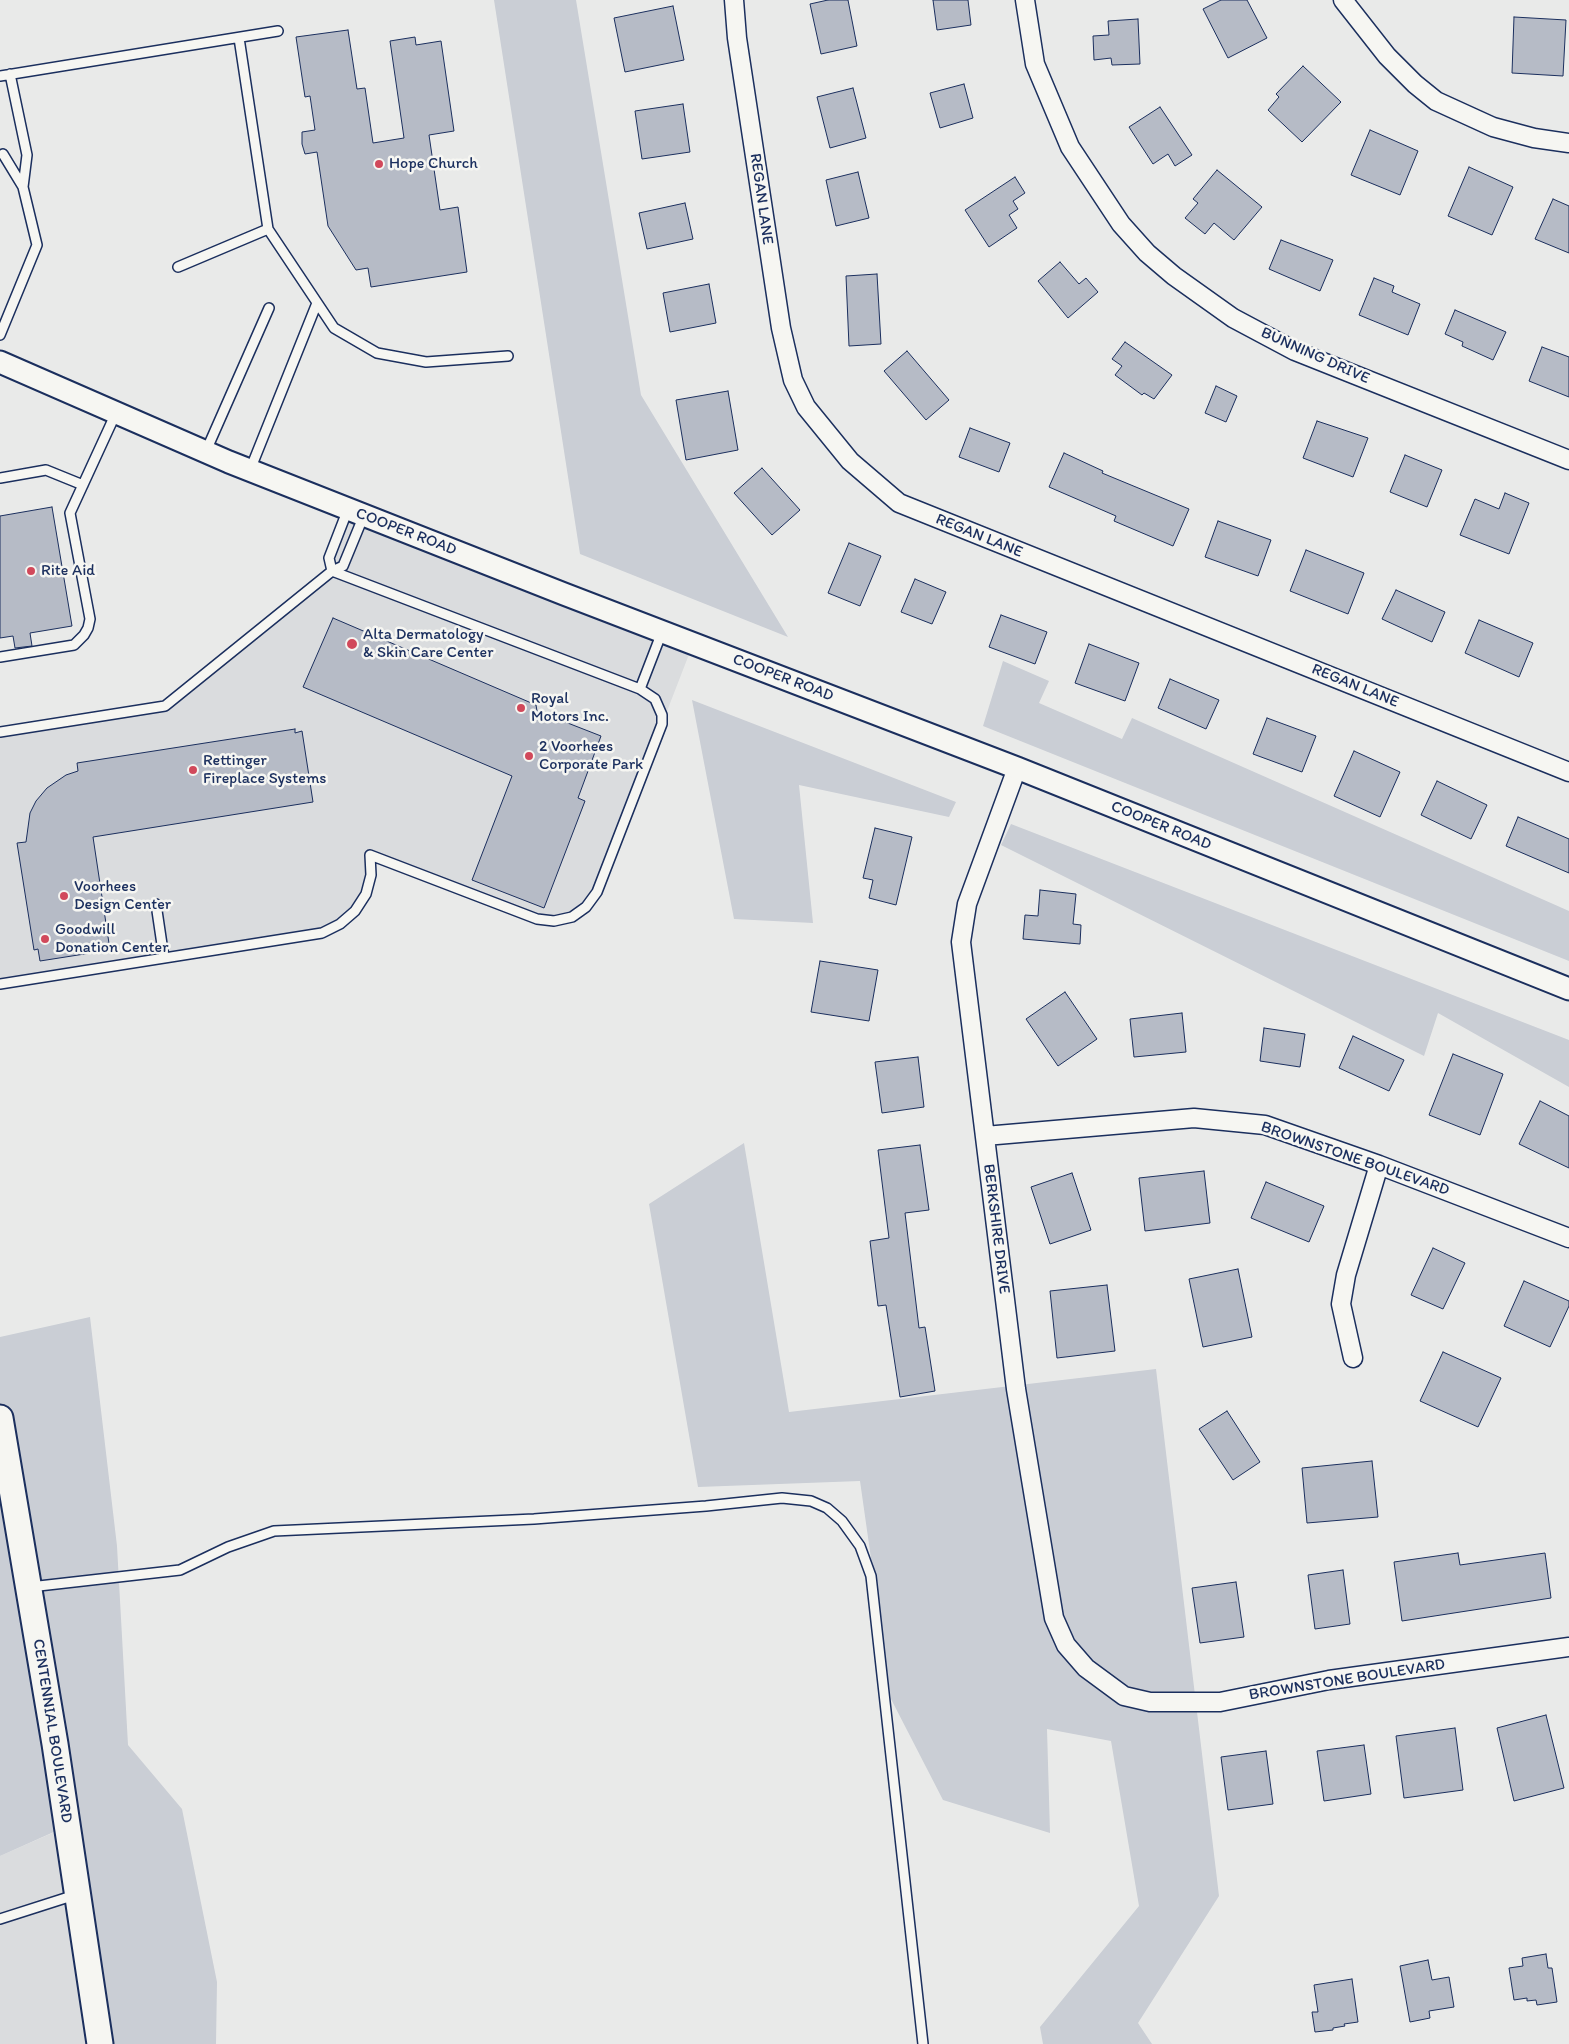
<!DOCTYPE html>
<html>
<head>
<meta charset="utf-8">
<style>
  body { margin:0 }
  canvas { display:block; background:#e9eae9 }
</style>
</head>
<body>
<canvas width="1569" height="2044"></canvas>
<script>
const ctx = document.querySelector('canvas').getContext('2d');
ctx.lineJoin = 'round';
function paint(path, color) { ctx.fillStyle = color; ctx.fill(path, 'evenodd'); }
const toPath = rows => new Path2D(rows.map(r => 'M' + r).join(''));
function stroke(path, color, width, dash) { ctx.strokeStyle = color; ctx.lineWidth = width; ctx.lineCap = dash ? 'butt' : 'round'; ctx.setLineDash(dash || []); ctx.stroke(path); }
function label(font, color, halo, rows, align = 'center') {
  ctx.font = font + ' Itim,sans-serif'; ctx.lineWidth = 5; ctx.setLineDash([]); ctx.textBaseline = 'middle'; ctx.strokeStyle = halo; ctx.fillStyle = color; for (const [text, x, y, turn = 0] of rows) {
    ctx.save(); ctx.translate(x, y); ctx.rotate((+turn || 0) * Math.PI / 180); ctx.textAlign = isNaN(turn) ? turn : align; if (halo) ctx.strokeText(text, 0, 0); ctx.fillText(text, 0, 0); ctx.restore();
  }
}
paint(toPath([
  [348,509,693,644,597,892,586,907,554,921,370,855,371,875,355,911,322,933,0,984,0,732,165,706,332,571,329,558],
  [57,1831,91,2044,0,2044,0,1856]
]), '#dadcde');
paint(toPath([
  [494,0,576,0,641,395,788,637,580,554],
  [1003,661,1049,681,1039,703,1122,739,1132,718,1569,911,1569,961,983,726],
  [692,700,956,802,949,817,799,785,813,923,734,919],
  [1011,824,1569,1040,1569,1087,1438,1013,1424,1056,1001,845],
  [744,1143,789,1412,1156,1369,1219,1896,1138,2023,1152,2044,1043,2044,1040,2027,1139,1906,1111,1741,1047,1729,1050,1833,943,1800,891,1699,860,1481,698,1487,649,1204],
  [90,1317,117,1546,128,1745,182,1809,217,1982,216,2044,91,2044,56,1831,0,1856,0,1337]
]), '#caced5');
const building = toPath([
  [828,0,848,0,857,46,821,54,810,4,828,0],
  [933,0,968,0,971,25,937,30,933,0],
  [1221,0,1247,0,1267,38,1228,58,1203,9,1221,0],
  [673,6,684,60,625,72,614,18,673,6],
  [1514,17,1566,20,1563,76,1512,73,1514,17],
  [1138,19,1140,64,1112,65,1111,58,1094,60,1093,36,1109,35,1108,21,1138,19],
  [348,30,357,89,365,88,373,143,404,138,390,41,415,37,416,45,441,41,454,131,429,135,440,210,458,207,467,272,371,287,368,268,356,270,328,226,317,152,305,154,302,144,302,132,315,130,310,96,305,97,296,37,348,30],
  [1303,66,1341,102,1302,142,1268,110,1279,97,1276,94,1303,66],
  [964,84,973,118,940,128,930,93,964,84],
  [853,88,866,138,830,148,817,97,853,88],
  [683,104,690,152,642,159,635,111,683,104],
  [1160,107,1192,155,1175,166,1168,154,1153,164,1129,127,1160,107],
  [1370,130,1418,151,1400,195,1351,175,1370,130],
  [1469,167,1513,187,1492,235,1448,216,1469,167],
  [1217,170,1262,207,1234,240,1214,223,1205,234,1185,218,1198,203,1193,199,1217,170],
  [858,172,869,218,836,226,826,180,858,172],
  [1015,177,1025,193,1013,201,1018,209,1009,215,1017,228,989,247,965,210,1015,177],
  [1553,199,1569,206,1569,253,1535,239,1553,199],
  [685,203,693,239,647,249,639,213,685,203],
  [1281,240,1333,260,1320,291,1269,269,1281,240],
  [1060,262,1079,284,1086,278,1098,292,1068,318,1038,281,1060,262],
  [877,274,881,344,849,346,846,276,877,274],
  [1374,278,1394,286,1392,292,1420,304,1408,335,1359,315,1374,278],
  [709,284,716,323,670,332,663,293,709,284],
  [1455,310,1506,332,1493,360,1462,346,1463,342,1445,334,1455,310],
  [1125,342,1172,375,1154,399,1144,393,1142,395,1115,375,1122,366,1112,359,1125,342],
  [1542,347,1569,357,1569,397,1529,381,1542,347],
  [907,351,949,400,926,420,884,371,907,351],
  [1216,386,1237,396,1226,422,1205,413,1216,386],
  [728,391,738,450,686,460,676,400,728,391],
  [1317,421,1368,438,1353,477,1303,458,1317,421],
  [970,428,1010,443,999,472,959,457,970,428],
  [1064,453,1103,471,1102,473,1189,509,1173,546,1114,521,1116,516,1049,487,1064,453],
  [1405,455,1442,470,1427,507,1390,492,1405,455],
  [762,468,800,510,772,535,734,493,762,468],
  [1505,493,1529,503,1509,554,1460,535,1475,499,1499,509,1505,493],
  [52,507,72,626,30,633,32,646,15,648,13,636,0,638,0,516,52,507],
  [1218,521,1271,540,1258,576,1205,557,1218,521],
  [849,543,881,556,860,606,828,593,849,543],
  [1306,550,1364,573,1348,614,1290,591,1306,550],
  [915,579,946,592,932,624,901,612,915,579],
  [1396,590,1445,612,1432,642,1382,619,1396,590],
  [1001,615,1047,632,1035,664,989,647,1001,615],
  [333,618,536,705,537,711,601,736,578,798,585,801,544,908,472,880,512,776,303,687,333,618],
  [1479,620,1533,643,1519,677,1465,653,1479,620],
  [1089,644,1139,663,1125,701,1075,683,1089,644],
  [1170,679,1219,700,1206,729,1158,708,1170,679],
  [1267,718,1316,736,1302,772,1253,754,1267,718],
  [295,729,295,733,302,731,313,802,93,837,110,950,40,961,38,949,34,950,17,843,26,842,30,813,36,801,47,788,66,775,78,771,77,763,295,729],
  [1354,751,1400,772,1380,817,1334,796,1354,751],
  [1437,781,1487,805,1471,839,1421,815,1437,781],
  [1518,817,1569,839,1569,873,1506,846,1518,817],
  [875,828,912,837,896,905,869,898,873,880,863,878,875,828],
  [1040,890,1076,894,1073,924,1081,925,1080,944,1023,939,1025,915,1038,916,1040,890],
  [820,961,878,970,869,1021,811,1012,820,961],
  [1065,992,1097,1039,1058,1066,1026,1019,1065,992],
  [1182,1013,1186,1052,1134,1057,1130,1019,1182,1013],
  [1264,1028,1305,1034,1300,1067,1260,1061,1264,1028],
  [1353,1036,1404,1060,1389,1091,1339,1068,1353,1036],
  [1453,1054,1503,1074,1480,1135,1429,1115,1453,1054],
  [918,1057,924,1107,882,1113,875,1062,918,1057],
  [1540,1101,1569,1116,1569,1168,1519,1144,1540,1101],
  [920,1145,929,1210,905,1213,919,1328,925,1327,935,1391,900,1397,886,1305,878,1306,870,1241,889,1238,878,1150,920,1145],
  [1204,1171,1210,1223,1145,1231,1139,1178,1204,1171],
  [1072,1173,1091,1230,1050,1244,1031,1187,1072,1173],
  [1266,1182,1324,1206,1309,1242,1251,1218,1266,1182],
  [1433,1248,1465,1263,1443,1309,1411,1295,1433,1248],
  [1238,1269,1252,1337,1203,1347,1189,1279,1238,1269],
  [1524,1281,1569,1301,1569,1306,1550,1347,1504,1326,1524,1281],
  [1107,1285,1115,1351,1057,1358,1050,1291,1107,1285],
  [1443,1352,1501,1378,1478,1427,1420,1401,1443,1352],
  [1227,1411,1260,1462,1233,1480,1199,1429,1227,1411],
  [1372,1461,1378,1517,1307,1523,1302,1468,1372,1461],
  [1458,1553,1460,1565,1545,1553,1551,1598,1402,1621,1394,1562,1458,1553],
  [1343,1570,1350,1624,1315,1629,1308,1575,1343,1570],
  [1236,1582,1244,1637,1200,1643,1192,1588,1236,1582],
  [1546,1715,1564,1788,1514,1801,1497,1728,1546,1715],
  [1455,1728,1463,1790,1404,1798,1396,1736,1455,1728],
  [1364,1745,1371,1794,1324,1801,1317,1751,1364,1745],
  [1266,1751,1273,1804,1228,1810,1221,1757,1266,1751],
  [1546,1954,1548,1968,1552,1968,1557,2002,1537,2005,1536,2000,1527,2001,1527,1998,1514,2000,1509,1968,1523,1966,1522,1958,1546,1954],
  [1428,1960,1432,1980,1449,1977,1454,2007,1429,2011,1430,2018,1410,2022,1400,1966,1428,1960],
  [1352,1979,1358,2022,1344,2024,1345,2026,1333,2028,1333,2030,1315,2032,1312,2012,1318,2012,1314,1985,1352,1979]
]);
paint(building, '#b6bbc6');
stroke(building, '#1b2f5e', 1);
const service = toPath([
  [239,38,268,229,334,328,377,353,426,362,508,356],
  [0,76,278,31],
  [3,154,23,187],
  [178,267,268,229],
  [0,335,37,245,23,187,27,155,10,74],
  [206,451,269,308],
  [250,470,317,303],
  [0,478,46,470,83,485],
  [332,571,329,558,348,509],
  [0,657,74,645,84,635,88,628,90,619,70,513,116,413],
  [640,689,662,632],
  [0,732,165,706,332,571,343,566,364,515],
  [156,904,164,958],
  [0,984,322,933,340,924,355,911,366,894,371,875,370,855,537,919,554,921,572,917,586,907,597,892,662,724,662,715,655,699,640,689,332,571],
  [30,1587,180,1570,228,1547,274,1531,534,1519,706,1506,782,1498,811,1501,827,1508,842,1521,860,1546,871,1576,923,2044],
  [0,1919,75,1895]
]);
const minor = toPath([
  [734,0,737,38,781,328,793,380,806,407,850,461,899,503,1569,772],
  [1025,0,1035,64,1070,147,1121,224,1147,253,1174,276,1233,318,1295,351,1569,460],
  [1343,0,1387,56,1415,84,1436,101,1493,127,1534,138,1569,143],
  [1017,768,967,904,961,942,1016,1389,1054,1618,1066,1645,1086,1668,1124,1696,1150,1702,1220,1702,1329,1680,1569,1647],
  [985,1136,1194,1118,1265,1125,1379,1165,1569,1238],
  [1353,1358,1341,1304,1346,1275,1379,1165]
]);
const tertiary = toPath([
  [0,362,229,462,564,594,1017,768,1569,989]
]);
const secondary = toPath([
  [0,1418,55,1744,100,2044]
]);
stroke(service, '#1b2f5e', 12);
stroke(minor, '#1b2f5e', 21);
stroke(tertiary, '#1b2f5e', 25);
stroke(secondary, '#1b2f5e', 29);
stroke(service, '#f6f6f2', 9);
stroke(minor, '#f6f6f2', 18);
stroke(tertiary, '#f6f6f2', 21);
stroke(secondary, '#f6f6f2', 25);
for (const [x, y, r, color] of [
  [379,164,5,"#d1495b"],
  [31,571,5,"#d1495b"],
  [352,644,6,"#d1495b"],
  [521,708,5,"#d1495b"],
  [529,756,5,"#d1495b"],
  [193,770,5,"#d1495b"],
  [64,896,5,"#d1495b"],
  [45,939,5,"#d1495b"]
]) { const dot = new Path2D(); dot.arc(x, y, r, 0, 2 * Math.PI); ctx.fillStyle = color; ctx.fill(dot); stroke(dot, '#f6f6f2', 2); }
label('16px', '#1b2f5e', '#f6f6f2', [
  ["Hope Church",389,164],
  ["Rite Aid",41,571],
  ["Alta Dermatology",363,635],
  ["& Skin Care Center",363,653],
  ["Royal",531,699],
  ["Motors Inc.",531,717],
  ["2 Voorhees",539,747],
  ["Corporate Park",539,765],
  ["Rettinger",203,761],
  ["Fireplace Systems",203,779],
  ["Voorhees",74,887],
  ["Design Center",74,905],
  ["Goodwill",55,930],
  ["Donation Center",55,948]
], 'left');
label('16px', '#1b2f5e', '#f6f6f2', [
  ["REGAN LANE",761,199,82],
  ["BUNNING DRIVE",1315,356,24],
  ["COOPER ROAD",406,532,21],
  ["REGAN LANE",979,536,22],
  ["COOPER ROAD",783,678,21],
  ["REGAN LANE",1355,686,22],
  ["COOPER ROAD",1161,826,22],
  ["BROWNSTONE BOULEVARD",1355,1159,19],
  ["BERKSHIRE DRIVE",996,1229,83],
  ["BROWNSTONE BOULEVARD",1347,1680,-9],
  ["CENTENNIAL BOULEVARD",52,1731,81]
]);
</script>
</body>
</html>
